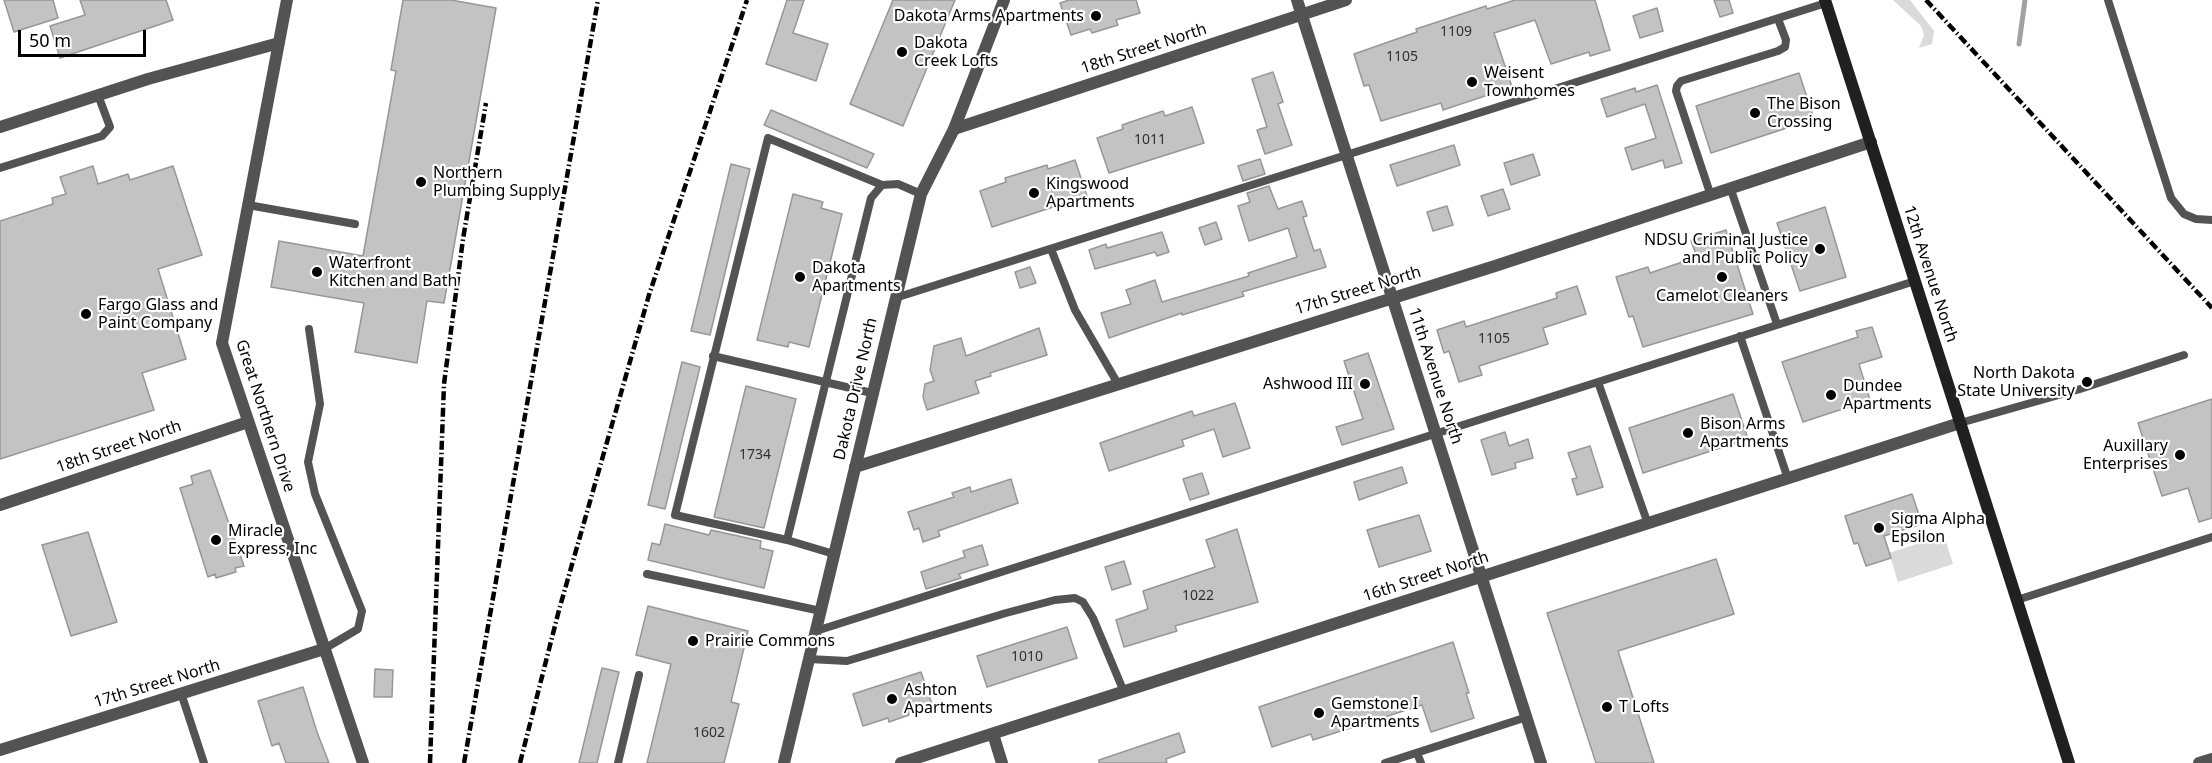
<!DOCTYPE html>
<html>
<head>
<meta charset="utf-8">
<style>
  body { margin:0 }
  #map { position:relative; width:2212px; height:763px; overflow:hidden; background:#fff; font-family:"Noto Sans",sans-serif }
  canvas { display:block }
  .scale { position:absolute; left:18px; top:30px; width:128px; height:27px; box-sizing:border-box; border:3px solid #000; border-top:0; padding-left:8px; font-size:18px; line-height:21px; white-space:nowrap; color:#000; -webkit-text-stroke:4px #fff; paint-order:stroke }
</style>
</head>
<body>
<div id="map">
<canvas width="2212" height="763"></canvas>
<div class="scale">50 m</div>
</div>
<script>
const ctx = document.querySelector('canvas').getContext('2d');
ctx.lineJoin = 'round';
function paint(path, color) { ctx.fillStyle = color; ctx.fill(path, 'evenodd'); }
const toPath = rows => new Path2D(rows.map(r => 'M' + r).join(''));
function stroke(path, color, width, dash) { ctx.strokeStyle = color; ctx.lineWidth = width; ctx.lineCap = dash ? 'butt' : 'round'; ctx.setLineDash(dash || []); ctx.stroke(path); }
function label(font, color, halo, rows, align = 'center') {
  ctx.font = font + ' "Noto Sans",sans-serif'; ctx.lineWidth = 4.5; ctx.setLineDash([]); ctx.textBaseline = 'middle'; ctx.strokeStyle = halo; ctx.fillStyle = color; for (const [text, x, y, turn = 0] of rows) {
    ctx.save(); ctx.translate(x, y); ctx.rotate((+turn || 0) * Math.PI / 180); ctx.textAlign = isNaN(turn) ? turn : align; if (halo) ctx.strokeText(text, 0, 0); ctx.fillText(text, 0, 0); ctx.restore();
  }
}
paint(toPath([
  [1893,0,1910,0,1934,31,1932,44,1919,48,1924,35,1921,26],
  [1944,535,1953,564,1898,582,1889,553]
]), '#dadada');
stroke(toPath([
  [2019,44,2025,0]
]), '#a1a1a1', 5);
const building = toPath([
  [4,0,53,0,58,18,14,32,4,0],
  [80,0,166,0,173,20,60,58,50,26,85,15,80,0],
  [403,0,451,0,496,8,444,303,427,301,417,363,355,352,364,303,271,287,279,241,363,256,396,71,391,70,403,0],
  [787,0,804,0,793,33,828,44,816,81,766,64,787,0],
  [893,0,955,0,903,126,850,104,893,0],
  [1069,0,1136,0,1140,13,1116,20,1118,25,1092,33,1090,29,1071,35,1060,3,1069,0],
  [1515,0,1595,0,1610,50,1590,56,1589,52,1551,64,1535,20,1494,33,1512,87,1443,110,1441,103,1381,121,1369,85,1364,86,1354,54,1417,32,1416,29,1486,6,1487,9,1515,0],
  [1714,0,1729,0,1733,13,1720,17,1714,0],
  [1657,8,1663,31,1640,38,1633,16,1657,8],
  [1273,72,1283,102,1278,104,1292,145,1265,154,1257,130,1267,127,1252,79,1273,72],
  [1799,73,1814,119,1711,153,1696,106,1799,73],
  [1657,85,1682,163,1665,168,1663,160,1632,170,1625,148,1656,138,1645,104,1607,117,1601,99,1635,88,1636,92,1657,85],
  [1192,107,1204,143,1109,173,1097,138,1123,129,1122,125,1163,111,1165,116,1192,107],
  [771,110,874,154,867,168,764,125,771,110],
  [1454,145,1460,165,1397,186,1390,165,1454,145],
  [1533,154,1540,175,1511,185,1504,163,1533,154],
  [1260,159,1265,174,1243,181,1238,166,1260,159],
  [1075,160,1087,196,992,227,980,191,1006,182,1005,178,1047,165,1048,169,1075,160],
  [731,164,750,169,710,335,691,331,731,164],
  [93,166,98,184,128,174,130,180,173,166,202,255,158,269,186,359,142,373,154,410,0,459,0,221,53,204,52,198,66,194,60,177,93,166],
  [1269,186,1278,209,1302,201,1307,216,1303,217,1314,251,1320,249,1326,267,1242,292,1244,296,1182,315,1182,313,1109,338,1101,313,1131,304,1126,290,1155,280,1162,302,1249,276,1248,273,1297,257,1288,228,1249,241,1238,206,1250,202,1247,193,1269,186],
  [1503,189,1510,209,1488,216,1481,196,1503,189],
  [793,194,823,202,821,208,842,214,809,347,789,342,788,347,757,340,793,194],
  [1447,206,1453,225,1433,231,1427,212,1447,206],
  [1825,207,1846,277,1800,291,1777,223,1825,207],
  [1216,222,1222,239,1205,245,1199,228,1216,222],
  [1726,230,1753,314,1643,347,1633,316,1629,317,1616,277,1648,267,1650,273,1697,257,1691,241,1726,230],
  [1162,232,1169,252,1157,256,1155,252,1095,269,1089,250,1106,244,1107,248,1162,232],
  [1030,267,1036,283,1020,288,1015,272,1030,267],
  [1577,286,1586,314,1543,328,1548,344,1479,366,1482,375,1459,382,1449,351,1444,353,1437,330,1464,321,1466,327,1500,316,1557,298,1556,293,1577,286],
  [1872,327,1882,357,1859,364,1870,400,1803,422,1782,362,1858,337,1856,331,1872,327],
  [1039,328,1047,355,990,373,991,376,975,381,979,393,927,410,923,397,925,384,934,381,930,370,934,346,961,338,966,356,1039,328],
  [1368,353,1394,429,1342,445,1336,427,1363,419,1344,361,1368,353],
  [682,362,700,367,665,509,648,505,682,362],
  [746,386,796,399,764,528,714,517,746,386],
  [1733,394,1748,439,1643,473,1629,428,1733,394],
  [2212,399,2212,518,2199,522,2188,488,2162,496,2138,423,2212,399],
  [1235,403,1250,448,1223,457,1214,429,1182,440,1184,446,1109,471,1100,443,1192,411,1194,416,1235,403],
  [1505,432,1509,446,1528,439,1533,458,1515,463,1516,468,1492,475,1481,440,1505,432],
  [1590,446,1603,487,1577,495,1572,479,1577,478,1568,453,1590,446],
  [1402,467,1407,483,1359,500,1354,482,1402,467],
  [210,470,244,566,235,568,236,572,216,578,215,574,208,577,180,488,193,484,191,476,210,470],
  [1202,473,1209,494,1190,500,1183,479,1202,473],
  [1011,479,1018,503,938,531,940,536,923,542,919,528,914,530,908,512,954,497,952,493,970,487,971,492,1011,479],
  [1912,494,1922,524,1884,536,1891,558,1866,566,1858,543,1854,544,1845,516,1912,494],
  [1419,515,1431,551,1379,567,1367,530,1419,515],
  [665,524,709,535,711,530,761,541,760,548,773,551,764,588,648,560,652,543,660,545,665,524],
  [1237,529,1258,602,1175,626,1177,631,1124,647,1116,620,1148,609,1143,591,1215,567,1206,540,1237,529],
  [88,532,117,622,71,636,42,545,88,532],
  [982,545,988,565,959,574,961,578,926,589,921,572,965,557,963,551,982,545],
  [1716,559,1734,614,1618,651,1654,763,1596,763,1547,613,1716,559],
  [1124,561,1131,584,1112,590,1105,567,1124,561],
  [648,606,748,631,731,702,739,704,724,763,647,763,671,664,636,655,648,606],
  [1067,627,1077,658,987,687,977,656,1067,627],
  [1453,642,1469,693,1466,693,1474,718,1431,732,1422,705,1313,740,1311,734,1272,747,1259,707,1453,642],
  [602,668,619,672,597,763,579,763,602,668],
  [375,669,393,670,392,697,374,697,375,669],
  [921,672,932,704,908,712,909,715,889,722,888,718,863,726,853,694,921,672],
  [303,687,317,732,329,763,286,763,279,743,272,746,258,701,303,687],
  [1179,733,1185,752,1166,759,1167,763,1099,763,1099,760,1179,733]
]);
paint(building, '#c3c3c3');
stroke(building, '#979797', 1.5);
stroke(toPath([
  [2108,0,2171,198,2184,214,2196,219,2212,220],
  [0,168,102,136,110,127,98,95],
  [1731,190,1777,324],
  [1711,196,1676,91,1677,86,1681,81,1778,51,1785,47,1786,40,1778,19],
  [248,205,355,224],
  [1051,249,1075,310,1118,384],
  [895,298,1826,3],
  [309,329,320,404,308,462,315,494,362,611,358,629,324,649],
  [1740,336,1788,479],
  [713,356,872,393],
  [1598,382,1648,524],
  [1960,423,2080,389,2184,355],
  [787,540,675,515,768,138,882,185],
  [834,554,787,540,871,198,882,185,898,184,921,194],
  [647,574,821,611],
  [2017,600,2212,537],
  [816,631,1915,281],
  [809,659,847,661,1006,613,1055,600,1075,598,1083,602,1093,618,1124,692],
  [181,693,204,763],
  [1417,753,1421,763],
  [618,763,639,675],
  [1385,763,1527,717]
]), '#535353', 8);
stroke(toPath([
  [287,0,222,343,363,763],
  [1297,0,1541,763],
  [0,127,148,79,279,43],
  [954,129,1346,0],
  [855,467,1495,266,1871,142],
  [0,505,248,422],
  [993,734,1002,763],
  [0,750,324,649],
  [901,763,1960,423],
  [2199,763,2212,759]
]), '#535353', 12);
stroke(toPath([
  [784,763,921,194,954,129,1004,0]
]), '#535353', 12);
stroke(toPath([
  [1825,0,2069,763]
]), '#202020', 12);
stroke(toPath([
  [1926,0,2212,308],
  [430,763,444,384,463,239,486,103],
  [464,763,598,0],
  [520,763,559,610,649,295,747,0]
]), '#000', 4.5, [9, 3, 1.5, 3]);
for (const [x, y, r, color] of [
  [1096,16,6,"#000"],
  [902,52,6,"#000"],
  [1472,82,6,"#000"],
  [1755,113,6,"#000"],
  [421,182,6,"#000"],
  [1034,193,6,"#000"],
  [1820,249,6,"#000"],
  [317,272,6,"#000"],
  [800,277,6,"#000"],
  [1722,277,6,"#000"],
  [86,314,6,"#000"],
  [2087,382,6,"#000"],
  [1365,384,6,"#000"],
  [1831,395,6,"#000"],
  [1688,433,6,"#000"],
  [2180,455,6,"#000"],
  [1879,528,6,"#000"],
  [216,540,6,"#000"],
  [693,641,6,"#000"],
  [892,699,6,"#000"],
  [1607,707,6,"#000"],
  [1319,713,6,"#000"]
]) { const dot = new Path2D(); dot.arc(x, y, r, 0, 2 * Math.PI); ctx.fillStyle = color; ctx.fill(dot); stroke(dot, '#fff', 2); }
label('14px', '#313131', null, [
  ["1109",1456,32],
  ["1105",1402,57],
  ["1011",1150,140],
  ["1105",1494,339],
  ["1734",755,455],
  ["1022",1198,596],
  ["1010",1027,657],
  ["1602",709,733]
]);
label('16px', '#000', '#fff', [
  ["Dakota Arms Apartments",1084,16,"right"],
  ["Dakota",914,43],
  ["Creek Lofts",914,61],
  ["Weisent",1484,73],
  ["Townhomes",1484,91],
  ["The Bison",1767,104],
  ["Crossing",1767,122],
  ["Northern",433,173],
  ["Plumbing Supply",433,191],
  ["Kingswood",1046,184],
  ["Apartments",1046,202],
  ["NDSU Criminal Justice",1808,240,"right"],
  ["and Public Policy",1808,258,"right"],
  ["Waterfront",329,263],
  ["Kitchen and Bath",329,281],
  ["Dakota",812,268],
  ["Apartments",812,286],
  ["Camelot Cleaners",1722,296,"center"],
  ["Fargo Glass and",98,305],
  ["Paint Company",98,323],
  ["North Dakota",2075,373,"right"],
  ["State University",2075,391,"right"],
  ["Ashwood III",1353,384,"right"],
  ["Dundee",1843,386],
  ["Apartments",1843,404],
  ["Bison Arms",1700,424],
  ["Apartments",1700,442],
  ["Auxillary",2168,446,"right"],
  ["Enterprises",2168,464,"right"],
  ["Sigma Alpha",1891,519],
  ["Epsilon",1891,537],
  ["Miracle",228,531],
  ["Express, Inc",228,549],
  ["Prairie Commons",705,641],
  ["Ashton",904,690],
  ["Apartments",904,708],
  ["Gemstone I",1331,704],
  ["Apartments",1331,722],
  ["T Lofts",1619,707]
], 'left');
label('16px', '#000', '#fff', [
  ["18th Street North",1144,49,-18],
  ["12th Avenue North",1930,274,72],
  ["17th Street North",1358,291,-17],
  ["11th Avenue North",1435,376,72],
  ["Dakota Drive North",856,389,-77],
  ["Great Northern Drive",265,416,72],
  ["18th Street North",119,447,-19],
  ["16th Street North",1426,577,-18],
  ["17th Street North",157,684,-17]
]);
</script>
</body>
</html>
